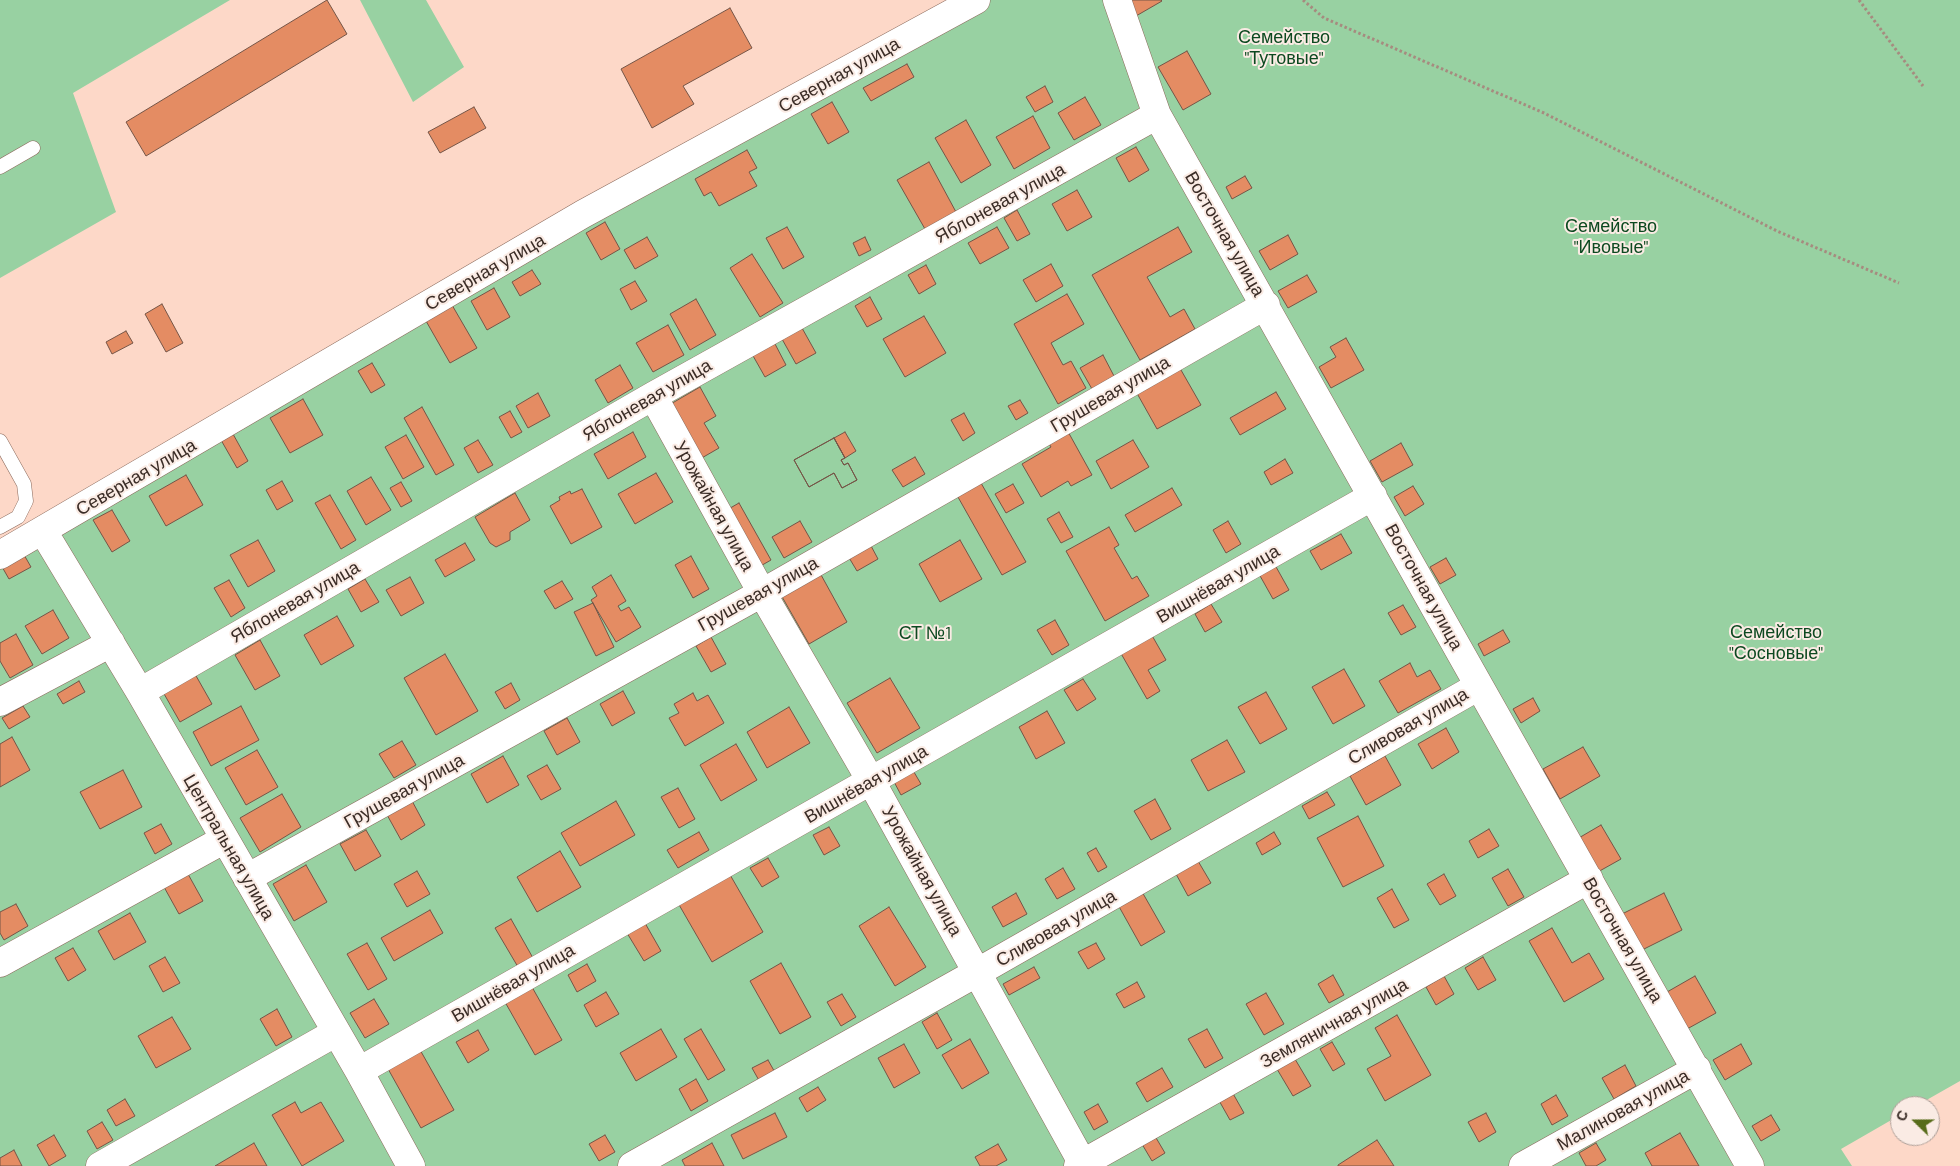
<!DOCTYPE html>
<html>
<head>
<meta charset="utf-8">
<style>
  body { margin:0 }
  #map { position:relative; width:1960px; height:1166px; overflow:hidden; background:#fdd8c8; font-family:Barlow,sans-serif }
  canvas { display:block }
  .north { position:absolute; left:1890px; top:1096px; width:50px; height:50px; box-sizing:border-box; background:#faebe4; border:1px solid #ad9f98; border-radius:50%; rotate:292deg; font-size:14px; font-weight:700; line-height:20px; text-align:center; color:#3a2c26 }
  .north::after { content:''; display:block; margin:auto; width:18px; height:22px; background:#586c1a; clip-path:polygon(50% 0,100% 100%,50% 72%,0 100%) }
</style>
</head>
<body>
<div id="map">
<canvas width="1960" height="1166"></canvas>
<div class="north">С</div>
</div>
<script>
const ctx = document.querySelector('canvas').getContext('2d');
ctx.lineJoin = 'round';
function paint(path, color) { ctx.fillStyle = color; ctx.fill(path, 'evenodd'); }
const toPath = rows => new Path2D(rows.map(r => 'M' + r).join(''));
function stroke(path, color, width, dash) { ctx.strokeStyle = color; ctx.lineWidth = width; ctx.lineCap = dash ? 'butt' : 'round'; ctx.setLineDash(dash || []); ctx.stroke(path); }
function label(font, color, halo, rows, align = 'center') {
  ctx.font = font + ' Barlow,sans-serif'; ctx.lineWidth = 4; ctx.setLineDash([]); ctx.textBaseline = 'middle'; ctx.strokeStyle = halo; ctx.fillStyle = color; for (const [text, x, y, turn = 0] of rows) {
    ctx.save(); ctx.translate(x, y); ctx.rotate((+turn || 0) * Math.PI / 180); ctx.textAlign = isNaN(turn) ? turn : align; if (halo) ctx.strokeText(text, 0, 0); ctx.fillText(text, 0, 0); ctx.restore();
  }
}
paint(toPath([
  [0,0,230,0,73,93,116,212,0,278],
  [360,0,426,0,464,67,413,102],
  [961,0,1960,0,1960,1081,1916,1106,1900,1106,1900,1115,1841,1149,1852,1166,0,1166,0,547]
]), '#98d1a2');
const building = toPath([
  [327,0,347,34,146,156,126,122,327,0],
  [1127,0,1161,0,1162,1,1136,16,1127,0],
  [730,8,752,48,683,86,694,104,652,128,621,69,730,8],
  [1187,51,1211,94,1183,110,1158,67,1187,51],
  [907,64,914,77,871,101,863,88,907,64],
  [1045,86,1053,102,1035,112,1026,97,1045,86],
  [1085,97,1101,125,1074,140,1058,113,1085,97],
  [832,102,849,132,828,144,811,114,832,102],
  [474,107,486,128,440,153,428,132,474,107],
  [1033,116,1050,148,1014,169,996,137,1033,116],
  [966,120,991,165,961,183,935,138,966,120],
  [1136,147,1149,170,1129,182,1116,158,1136,147],
  [747,150,757,168,749,172,757,186,719,206,711,192,704,196,695,179,747,150],
  [929,162,956,212,925,229,897,180,929,162],
  [1245,176,1252,188,1232,199,1226,187,1245,176],
  [1077,190,1092,217,1067,231,1052,204,1077,190],
  [1017,210,1030,234,1017,241,1004,218,1017,210],
  [605,222,620,249,601,260,586,233,605,222],
  [787,227,804,257,783,269,766,238,787,227],
  [997,227,1009,248,980,264,968,243,997,227],
  [1178,227,1192,252,1147,277,1170,317,1184,309,1195,329,1140,360,1092,275,1178,227],
  [1288,235,1298,254,1270,270,1259,251,1288,235],
  [647,237,658,256,635,269,624,250,647,237],
  [865,237,871,250,859,256,853,243,865,237],
  [752,254,783,303,760,317,730,268,752,254],
  [1051,264,1063,286,1036,302,1023,280,1051,264],
  [926,265,936,284,919,294,908,275,926,265],
  [532,270,541,284,520,296,512,282,532,270],
  [1307,275,1317,292,1288,308,1278,291,1307,275],
  [635,281,647,301,631,310,620,289,635,281],
  [494,288,510,317,487,330,471,301,494,288],
  [1067,294,1084,324,1051,343,1063,365,1071,361,1086,388,1058,404,1014,324,1067,294],
  [870,297,882,319,867,327,855,306,870,297],
  [696,299,716,335,690,350,670,314,696,299],
  [162,304,183,343,166,352,145,314,162,304],
  [452,305,477,348,450,363,426,321,452,305],
  [924,316,946,353,905,377,883,339,924,316],
  [668,325,684,355,653,372,636,343,668,325],
  [802,328,816,353,796,364,782,339,802,328],
  [126,331,133,343,112,354,106,342,126,331],
  [1346,338,1364,370,1331,388,1319,367,1336,357,1330,347,1346,338],
  [774,342,786,365,765,377,752,354,774,342],
  [1103,355,1114,376,1092,389,1080,368,1103,355],
  [372,363,385,385,371,393,358,371,372,363],
  [1177,363,1201,405,1157,429,1134,388,1177,363],
  [620,365,633,388,608,403,595,380,620,365],
  [700,387,716,416,704,423,719,448,700,459,669,405,700,387],
  [1276,392,1286,409,1240,435,1230,418,1276,392],
  [538,393,550,416,528,428,516,406,538,393],
  [303,399,323,435,290,453,270,418,303,399],
  [1020,400,1028,413,1016,420,1008,406,1020,400],
  [422,407,454,465,436,475,404,418,422,407],
  [510,411,522,432,511,438,499,417,510,411],
  [964,413,975,433,963,441,951,420,964,413],
  [1066,428,1092,475,1071,486,1068,481,1041,497,1022,464,1051,447,1046,439,1066,428],
  [633,432,646,457,608,479,594,454,633,432],
  [845,432,856,451,845,458,834,438,845,432],
  [233,434,248,461,237,468,221,440,233,434],
  [406,435,424,467,403,479,385,447,406,435],
  [834,438,845,458,841,460,844,465,848,463,857,480,842,488,834,473,809,487,794,460,834,438],
  [834,438,845,458,841,460,844,465,848,463,857,480,842,488,834,473,809,487,794,460,834,438],
  [478,440,493,465,478,473,464,448,478,440],
  [1133,440,1149,467,1111,489,1096,461,1133,440],
  [1401,443,1413,465,1382,482,1370,461,1401,443],
  [915,457,925,474,903,487,892,470,915,457],
  [1285,459,1293,473,1271,485,1264,472,1285,459],
  [656,473,673,502,635,524,618,494,656,473],
  [186,475,203,505,166,526,149,496,186,475],
  [977,476,1026,562,1002,575,954,490,977,476],
  [371,477,391,510,366,525,347,491,371,477],
  [282,481,293,501,277,510,266,490,282,481],
  [401,482,412,501,401,507,390,488,401,482],
  [1013,484,1024,503,1006,513,995,494,1013,484],
  [1413,486,1424,504,1405,516,1394,497,1413,486],
  [1172,488,1182,505,1135,532,1125,515,1172,488],
  [582,489,602,527,571,544,550,506,560,500,559,497,570,491,571,494,582,489],
  [515,493,530,520,510,532,510,540,496,547,490,543,475,517,515,493],
  [330,495,356,540,341,549,315,503,330,495],
  [739,503,771,560,757,568,725,511,739,503],
  [112,510,130,541,112,552,93,520,112,510],
  [1059,512,1073,537,1061,543,1047,519,1059,512],
  [800,521,812,542,784,558,772,537,800,521],
  [1228,521,1241,544,1226,553,1213,530,1228,521],
  [1109,527,1119,545,1114,548,1132,579,1137,576,1149,596,1105,621,1066,551,1109,527],
  [1341,534,1352,553,1321,570,1310,551,1341,534],
  [258,540,275,571,248,587,230,555,258,540],
  [960,540,982,579,940,602,919,564,960,540],
  [465,543,475,560,445,577,435,560,465,543],
  [870,544,878,559,857,571,848,556,870,544],
  [23,553,31,567,9,579,1,565,23,553],
  [691,556,709,589,693,598,675,565,691,556],
  [1446,558,1456,575,1440,584,1430,567,1446,558],
  [1275,565,1289,590,1273,599,1259,574,1275,565],
  [820,573,847,622,809,644,781,595,820,573],
  [611,575,626,601,618,606,621,611,629,607,641,627,616,642,591,600,597,596,592,587,611,575],
  [410,577,424,603,401,616,386,590,410,577],
  [365,579,379,602,361,612,348,589,365,579],
  [229,580,245,608,231,617,214,588,229,580],
  [562,581,573,599,555,609,544,591,562,581],
  [593,603,614,647,596,656,574,612,593,603],
  [1211,604,1222,622,1205,632,1195,614,1211,604],
  [1403,605,1416,627,1401,635,1388,613,1403,605],
  [53,610,69,638,42,654,25,626,53,610],
  [337,616,354,646,321,665,304,635,337,616],
  [1055,620,1069,645,1052,655,1037,630,1055,620],
  [1503,630,1510,642,1484,656,1478,644,1503,630],
  [1150,632,1166,660,1148,670,1160,691,1147,699,1119,650,1150,632],
  [16,634,33,665,10,678,0,661,0,643,16,634],
  [711,637,726,664,711,672,696,646,711,637],
  [260,640,280,676,255,690,235,655,260,640],
  [445,654,478,711,436,735,404,678,445,654],
  [1410,663,1417,677,1430,670,1441,689,1398,713,1379,681,1410,663],
  [1344,669,1365,706,1333,724,1312,687,1344,669],
  [195,674,212,704,180,722,163,692,195,674],
  [890,678,920,728,877,753,847,703,890,678],
  [1083,679,1096,699,1077,711,1064,690,1083,679],
  [79,681,85,692,63,704,57,694,79,681],
  [511,683,520,700,505,709,495,692,511,683],
  [623,691,635,713,612,726,600,704,623,691],
  [1266,692,1287,729,1260,744,1238,707,1266,692],
  [693,693,697,701,708,695,724,723,685,746,669,718,679,713,674,704,693,693],
  [1533,698,1540,711,1521,723,1513,709,1533,698],
  [23,706,30,717,9,729,2,718,23,706],
  [241,706,259,740,211,766,193,732,241,706],
  [789,707,810,743,767,768,747,732,789,707],
  [1047,711,1065,743,1036,759,1019,727,1047,711],
  [567,718,580,742,557,755,544,731,567,718],
  [1446,728,1459,752,1432,769,1418,744,1446,728],
  [12,737,30,770,0,787,0,744,12,737],
  [1227,740,1245,772,1208,791,1191,760,1227,740],
  [402,741,416,765,394,778,379,754,402,741],
  [736,744,757,780,721,801,700,765,736,744],
  [1583,747,1600,776,1560,799,1543,769,1583,747],
  [257,750,278,787,246,805,225,768,257,750],
  [503,756,519,785,487,803,471,774,503,756],
  [1385,756,1401,785,1366,805,1350,776,1385,756],
  [547,765,561,789,541,800,527,776,547,765],
  [911,767,921,784,901,795,892,778,911,767],
  [123,770,142,807,100,829,80,792,123,770],
  [678,788,695,819,679,828,661,797,678,788],
  [1327,792,1335,805,1309,819,1302,806,1327,792],
  [282,794,301,827,260,852,240,818,282,794],
  [411,799,425,825,401,840,386,813,411,799],
  [1155,799,1171,829,1151,840,1134,811,1155,799],
  [616,801,635,835,580,866,561,833,616,801],
  [1358,816,1384,866,1343,887,1317,838,1358,816],
  [161,824,172,844,155,854,144,833,161,824],
  [1601,825,1621,859,1596,873,1577,839,1601,825],
  [829,827,840,846,824,855,813,835,829,827],
  [1489,829,1499,846,1478,858,1469,841,1489,829],
  [366,830,381,856,355,871,340,844,366,830],
  [699,832,709,850,678,868,667,850,699,832],
  [1274,832,1281,844,1262,855,1256,843,1274,832],
  [1096,848,1107,867,1098,872,1087,853,1096,848],
  [560,851,581,887,537,912,517,877,560,851],
  [768,858,779,877,762,887,750,868,768,858],
  [1198,861,1211,883,1188,896,1176,874,1198,861],
  [306,865,327,902,294,921,273,884,306,865],
  [1063,868,1075,889,1057,899,1045,879,1063,868],
  [1508,869,1524,897,1508,906,1492,878,1508,869],
  [417,871,430,894,407,907,394,884,417,871],
  [729,873,763,932,712,962,678,903,729,873],
  [188,874,203,901,179,914,164,887,188,874],
  [1444,874,1456,896,1440,905,1427,884,1444,874],
  [1392,889,1409,920,1394,928,1377,898,1392,889],
  [1141,890,1165,932,1141,946,1117,903,1141,890],
  [1016,893,1027,914,1003,927,992,907,1016,893],
  [1664,893,1682,930,1640,951,1622,914,1664,893],
  [16,904,28,926,4,940,0,933,0,912,16,904],
  [889,907,926,967,895,986,859,926,889,907],
  [430,910,443,933,394,961,381,938,430,910],
  [130,913,146,942,114,960,98,931,130,913],
  [511,919,533,958,518,967,495,928,511,919],
  [645,923,661,951,644,961,627,933,645,923],
  [1552,928,1572,963,1589,953,1604,979,1564,1002,1529,941,1552,928],
  [367,943,387,979,368,990,347,954,367,943],
  [1096,943,1105,959,1088,969,1078,952,1096,943],
  [73,948,86,970,68,981,55,958,73,948],
  [165,957,180,983,163,992,149,966,165,957],
  [1483,957,1496,980,1478,990,1465,968,1483,957],
  [781,963,811,1017,780,1034,750,981,781,963],
  [587,964,596,981,577,992,568,975,587,964],
  [1034,967,1040,978,1009,995,1003,984,1034,967],
  [1333,975,1344,995,1329,1003,1318,984,1333,975],
  [1444,976,1454,994,1436,1005,1426,987,1444,976],
  [1695,976,1716,1013,1687,1029,1667,992,1695,976],
  [1137,982,1145,997,1124,1008,1116,994,1137,982],
  [532,987,562,1040,535,1055,505,1002,532,987],
  [606,992,619,1014,596,1027,584,1005,606,992],
  [1266,993,1284,1024,1264,1035,1246,1004,1266,993],
  [842,994,856,1017,841,1026,827,1002,842,994],
  [374,999,389,1024,365,1038,350,1013,374,999],
  [277,1009,292,1037,276,1046,260,1019,277,1009],
  [937,1013,952,1040,937,1049,922,1022,937,1013],
  [1397,1015,1431,1075,1385,1101,1367,1069,1391,1056,1375,1028,1397,1015],
  [172,1017,191,1049,156,1068,138,1036,172,1017],
  [661,1029,677,1057,636,1081,620,1053,661,1029],
  [701,1029,725,1070,708,1080,684,1039,701,1029],
  [1207,1029,1223,1058,1205,1068,1188,1039,1207,1029],
  [478,1030,489,1050,468,1063,456,1042,478,1030],
  [970,1039,989,1073,962,1089,942,1055,970,1039],
  [1332,1042,1345,1064,1333,1071,1320,1049,1332,1042],
  [904,1044,920,1073,894,1088,878,1058,904,1044],
  [1741,1044,1752,1064,1725,1080,1713,1060,1741,1044],
  [419,1048,454,1110,421,1128,387,1067,419,1048],
  [1292,1054,1311,1086,1293,1096,1274,1064,1292,1054],
  [768,1060,777,1076,761,1084,752,1068,768,1060],
  [1625,1065,1636,1086,1614,1099,1602,1078,1625,1065],
  [1162,1068,1173,1087,1147,1102,1136,1083,1162,1068],
  [696,1079,708,1101,691,1111,679,1089,696,1079],
  [818,1087,826,1100,807,1112,799,1098,818,1087],
  [1231,1090,1244,1113,1230,1120,1217,1097,1231,1090],
  [1556,1095,1568,1116,1552,1125,1541,1104,1556,1095],
  [125,1099,135,1116,116,1126,107,1110,125,1099],
  [295,1102,301,1113,321,1102,344,1141,302,1166,272,1115,295,1102],
  [1098,1104,1108,1122,1094,1130,1084,1112,1098,1104],
  [775,1113,787,1137,743,1159,731,1135,775,1113],
  [1486,1113,1496,1132,1479,1142,1468,1122,1486,1113],
  [1771,1115,1780,1130,1761,1141,1752,1126,1771,1115],
  [102,1122,113,1140,97,1149,87,1131,102,1122],
  [1152,1131,1165,1153,1152,1161,1139,1139,1152,1131],
  [1680,1133,1699,1166,1652,1166,1645,1153,1680,1133],
  [54,1135,66,1156,49,1166,37,1145,54,1135],
  [605,1135,615,1152,599,1161,589,1144,605,1135],
  [1377,1140,1394,1166,1338,1166,1338,1165,1377,1140],
  [254,1143,267,1166,215,1166,254,1143],
  [712,1143,724,1166,685,1166,682,1160,712,1143],
  [1596,1143,1606,1160,1596,1166,1586,1166,1579,1153,1596,1143],
  [998,1144,1007,1160,996,1166,980,1166,975,1157,998,1144],
  [14,1150,22,1166,0,1166,0,1158,14,1150]
]);
paint(building, '#e48c63');
stroke(building, '#755547', 1);
const lane = toPath([
  [0,167,33,148],
  [0,441,24,484,26,501,18,517,0,527]
]);
const street = toPath([
  [1117,0,1157,115,1750,1166],
  [653,396,762,593,871,781,1084,1166],
  [43,531,140,692,359,1071,411,1166],
  [0,555,583,214,976,0],
  [140,692,653,396,1157,115],
  [0,702,111,643],
  [247,878,762,593,1266,305],
  [0,963,225,839],
  [359,1071,1373,496],
  [100,1166,335,1033],
  [632,1166,978,972,1479,686],
  [1078,1166,1589,879],
  [1523,1166,1697,1069]
]);
stroke(lane, '#8c6b5d', 15);
stroke(street, '#8c6b5d', 29);
stroke(toPath([
  [1303,0,1324,18,1544,113,1777,231,1899,283],
  [1859,0,1923,86]
]), '#a68b7f', 3, [2.5, 2.5]);
stroke(lane, '#fff', 14);
stroke(street, '#fff', 28);
label('18px', '#0c4920', '#faebe4', [
  ["Семейство",1284,37],
  ["\"Тутовые\"",1284,58],
  ["Семейство",1611,226],
  ["\"Ивовые\"",1611,247],
  ["Семейство",1776,632],
  ["\"Сосновые\"",1776,653],
  ["СТ №1",925,633]
]);
label('18px', '#3a2c26', '#faebe4', [
  ["Северная улица",839,75,-29],
  ["Яблоневая улица",1000,203,-29],
  ["Восточная улица",1225,234,60],
  ["Северная улица",485,272,-30],
  ["Грушевая улица",1110,394,-30],
  ["Яблоневая улица",647,400,-30],
  ["Северная улица",136,477,-30],
  ["Урожайная улица",714,506,61],
  ["Вишнёвая улица",1218,584,-30],
  ["Восточная улица",1424,587,61],
  ["Грушевая улица",758,594,-29],
  ["Яблоневая улица",295,602,-30],
  ["Сливовая улица",1408,726,-30],
  ["Вишнёвая улица",866,784,-30],
  ["Грушевая улица",404,791,-29],
  ["Центральная улица",229,847,60],
  ["Урожайная улица",922,871,61],
  ["Сливовая улица",1056,928,-30],
  ["Восточная улица",1623,940,60],
  ["Вишнёвая улица",513,983,-30],
  ["Земляничная улица",1334,1023,-29],
  ["Малиновая улица",1623,1110,-29]
]);
</script>
</body>
</html>
